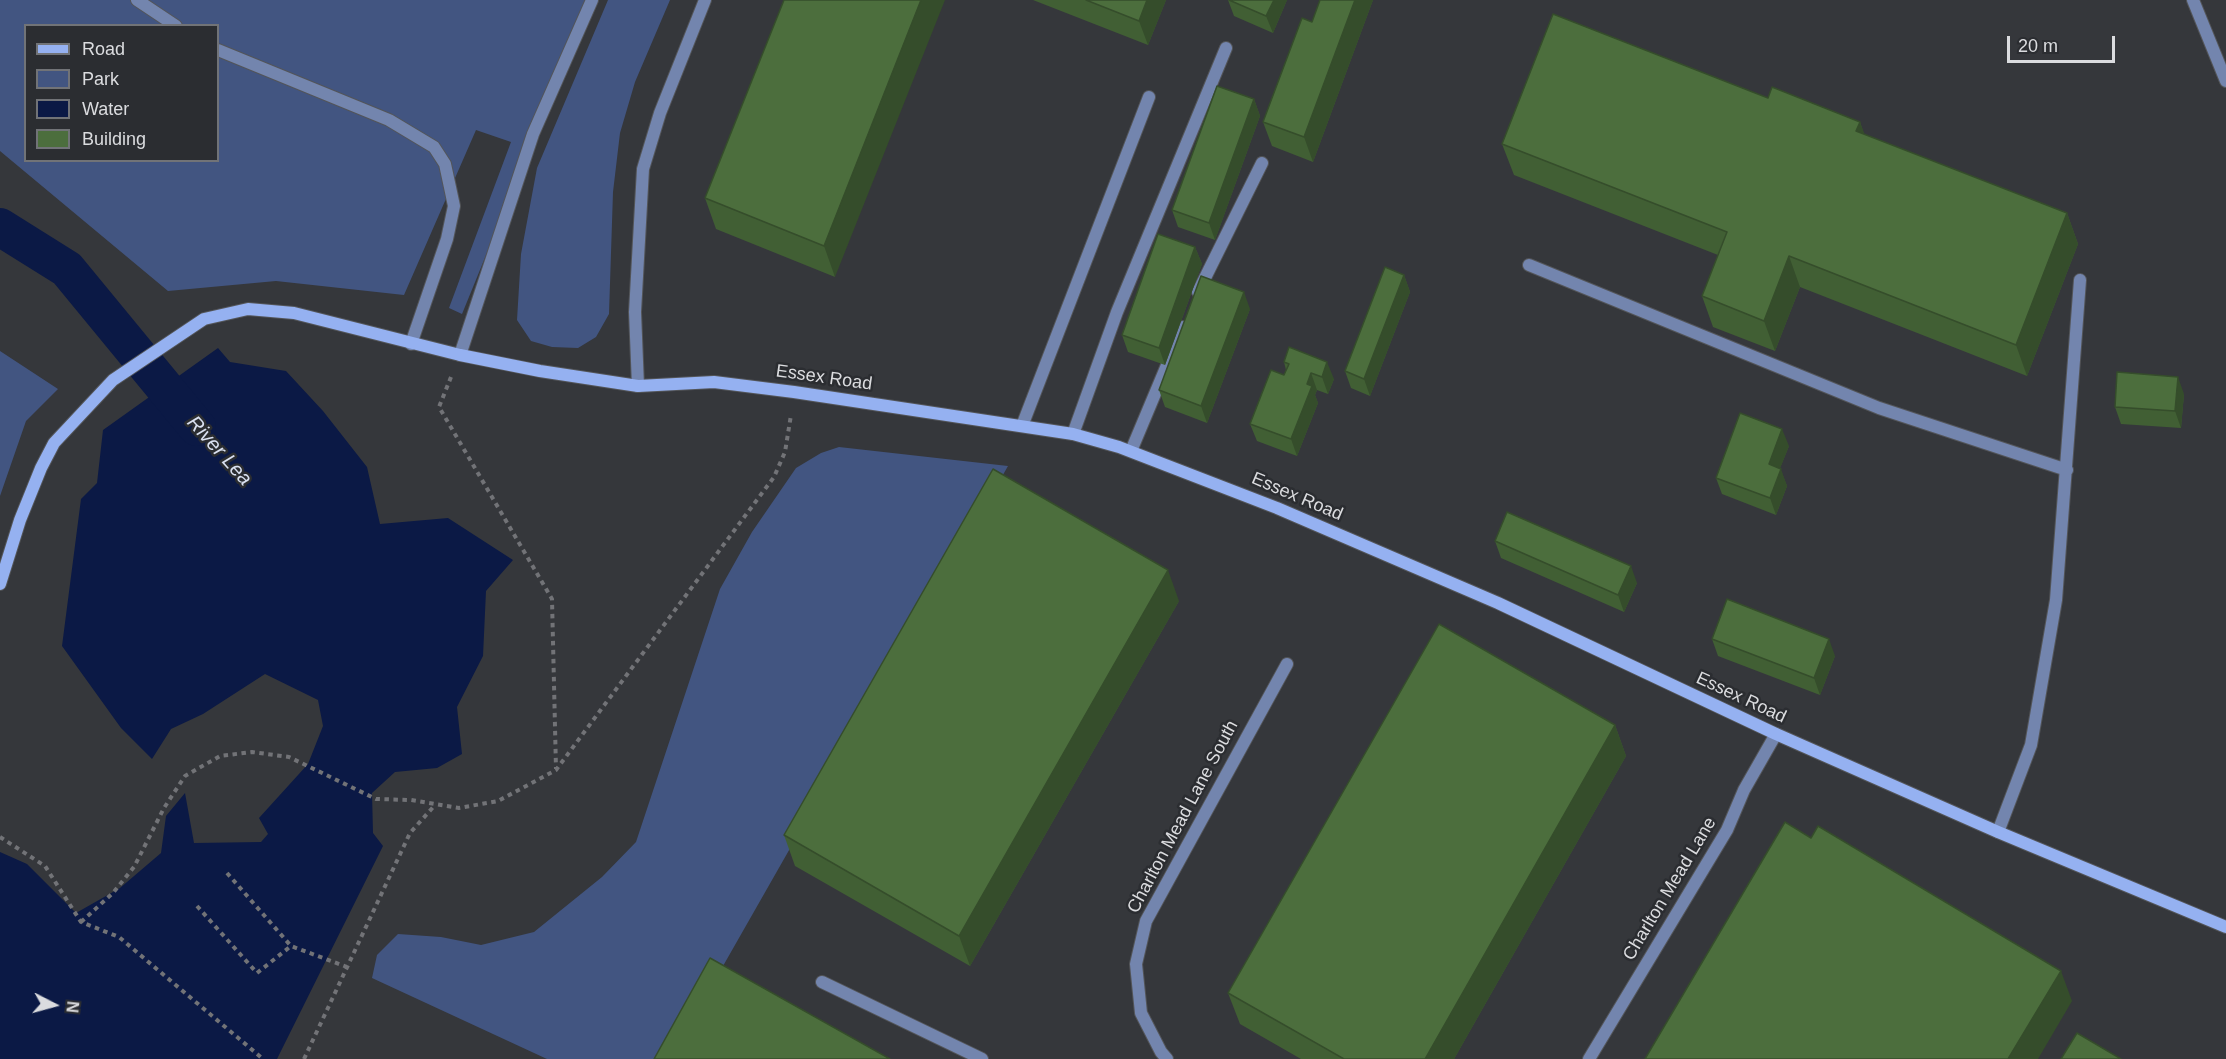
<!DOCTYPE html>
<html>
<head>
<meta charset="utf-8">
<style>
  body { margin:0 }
  #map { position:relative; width:2226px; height:1059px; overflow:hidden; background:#35373b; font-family:Helvetica,sans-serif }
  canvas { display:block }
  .legend { position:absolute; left:24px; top:24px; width:195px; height:138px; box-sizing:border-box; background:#2b2d31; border:2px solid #717377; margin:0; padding:8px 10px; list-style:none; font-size:18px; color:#dbdcdf }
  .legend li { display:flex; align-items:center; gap:12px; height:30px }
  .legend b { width:30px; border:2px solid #717377 }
  .north { position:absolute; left:24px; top:975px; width:60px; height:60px; -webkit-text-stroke:4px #2b2d31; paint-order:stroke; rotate:96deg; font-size:16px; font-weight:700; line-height:24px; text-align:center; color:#dbdcdf }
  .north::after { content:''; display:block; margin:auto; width:21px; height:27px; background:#dbdcdf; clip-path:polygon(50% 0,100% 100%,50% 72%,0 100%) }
  .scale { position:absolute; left:2007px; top:36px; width:108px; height:27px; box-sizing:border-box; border:3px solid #dbdcdf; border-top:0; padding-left:8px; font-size:18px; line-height:21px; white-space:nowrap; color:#dbdcdf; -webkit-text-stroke:4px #2b2d31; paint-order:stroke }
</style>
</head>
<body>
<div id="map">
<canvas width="2226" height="1059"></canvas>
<ul class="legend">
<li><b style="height:8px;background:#95b1f1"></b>Road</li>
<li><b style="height:16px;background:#425581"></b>Park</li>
<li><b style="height:16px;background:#0b1945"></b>Water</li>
<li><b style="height:16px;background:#4c6e3d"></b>Building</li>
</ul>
<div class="north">N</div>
<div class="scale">20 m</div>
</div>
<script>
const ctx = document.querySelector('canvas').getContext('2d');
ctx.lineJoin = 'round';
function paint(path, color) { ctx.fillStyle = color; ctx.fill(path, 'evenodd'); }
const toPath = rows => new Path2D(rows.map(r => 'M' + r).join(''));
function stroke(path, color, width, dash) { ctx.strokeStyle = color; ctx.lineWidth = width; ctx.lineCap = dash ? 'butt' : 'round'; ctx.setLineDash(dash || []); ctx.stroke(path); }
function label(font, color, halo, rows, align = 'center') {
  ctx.font = font + ' Helvetica,sans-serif'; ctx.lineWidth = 5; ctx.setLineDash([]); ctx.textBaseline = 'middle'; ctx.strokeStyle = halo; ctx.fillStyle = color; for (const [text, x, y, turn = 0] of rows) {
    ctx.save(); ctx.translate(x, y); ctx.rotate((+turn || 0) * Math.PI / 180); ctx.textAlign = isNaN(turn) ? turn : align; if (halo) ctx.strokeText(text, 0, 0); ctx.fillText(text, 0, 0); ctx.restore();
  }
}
paint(toPath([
  [0,0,590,0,462,314,449,308,511,142,476,130,404,295,276,281,168,291,0,151],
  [26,26,218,26,218,160,26,160],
  [608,0,670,0,635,82,620,133,613,192,609,314,596,337,578,348,552,347,531,341,517,320,521,254,537,168],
  [0,351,58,389,26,421,0,496],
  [839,447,1008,466,670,1059,547,1059,372,978,377,955,398,934,441,937,481,945,534,932,602,877,636,842,720,589,752,532,796,468,821,453]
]), '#425581');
paint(toPath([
  [218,348,230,362,286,371,323,411,367,467,380,524,448,518,513,560,486,591,483,656,457,707,462,754,437,768,395,772,372,793,373,833,383,846,277,1059,0,1059,0,852,27,864,76,913,120,888,161,853,166,816,185,793,194,843,261,842,268,834,259,818,308,764,323,726,318,700,265,674,203,714,171,729,152,759,121,728,62,646,81,499,97,483,103,430]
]), '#0b1945');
stroke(toPath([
  [0,227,67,269,197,427]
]), '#0b1945', 38);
const lane = toPath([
  [137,0,176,26],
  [218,50,389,120,434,147,445,164,454,206,447,239,411,344],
  [1529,265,1879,408,2067,470],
  [1198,292,1262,163],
  [460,355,533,134,592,0],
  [638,386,635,312,643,169,660,113,705,0],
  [1022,426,1149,97],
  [1073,434,1117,312,1226,48],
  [1131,451,1183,327],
  [1998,832,2031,745,2056,600,2080,280],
  [822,982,982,1059]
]);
const street = toPath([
  [2193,0,2226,81],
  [1167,1059,1161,1052,1141,1013,1136,964,1146,921,1287,664],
  [1589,1059,1727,830,1744,790,1776,734]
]);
const secondary = toPath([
  [0,584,20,520,41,468,54,443,113,380,204,319,248,309,294,313,460,355,540,371,638,386,714,382,794,392,1073,434,1119,447,1277,508,1498,603,1776,734,1998,832,2226,927]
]);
stroke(lane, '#535559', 14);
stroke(street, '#535559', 14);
stroke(secondary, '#535559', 14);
stroke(toPath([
  [451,377,439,407,552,599,556,769],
  [0,837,45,866,81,922,119,937,263,1059],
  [227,873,291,946,347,967],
  [197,906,257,973,291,946],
  [81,922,113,893,134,867,164,808,185,776,220,756,252,752,289,757,376,799,411,800,459,808,498,801,556,770,774,477,785,452,791,415],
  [304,1059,410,833,435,805]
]), '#727377', 4, [4.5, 4.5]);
stroke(lane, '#7385ae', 12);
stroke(street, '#7385ae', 12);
stroke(secondary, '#95b1f1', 12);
paint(toPath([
  [784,0,835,277,716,229,705,198],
  [1033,0,1166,0,1148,45],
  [1228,0,1287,0,1273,33,1234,16],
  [1320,0,1373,0,1313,162,1272,146,1263,122,1312,22],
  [1768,98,1860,122,1864,134,2067,213,2078,244,2027,376,1800,287,1775,351,1713,327,1702,296,1718,255,1514,175,1502,144],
  [1254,99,1260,116,1215,240,1178,227,1172,210],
  [1195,247,1202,264,1165,365,1128,352,1122,335],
  [1404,275,1410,292,1370,396,1351,388,1345,371],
  [1250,309,1207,423,1165,407,1159,390],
  [1284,362,1334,379,1328,394,1317,390,1315,395,1318,403,1297,456,1257,441,1250,424,1284,375,1286,370],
  [2184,394,2181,428,2121,424,2115,407],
  [1789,446,1780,468,1787,486,1776,515,1722,494,1716,478],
  [1495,541,1637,583,1624,612,1501,558],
  [1179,601,970,966,795,866,784,835],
  [1712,639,1835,656,1820,695,1718,656],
  [1615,725,1626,756,1454,1059,1301,1059,1240,1024,1228,993]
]), '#415f34');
paint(toPath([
  [921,0,945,0,835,277,824,246],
  [1147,0,1166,0,1148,45,1139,21],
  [1274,0,1287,0,1273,33,1266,16],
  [1355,0,1373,0,1313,162,1304,137],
  [1254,99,1260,116,1215,240,1209,223],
  [1860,122,1871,152,1856,131],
  [2067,213,2078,244,2027,376,2016,345],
  [1195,247,1202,264,1165,365,1159,348],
  [1789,256,1800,287,1775,351,1764,321],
  [1404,275,1410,292,1370,396,1364,379],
  [1244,292,1250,309,1207,423,1201,406],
  [1327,362,1334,379,1328,394,1322,377],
  [1311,373,1317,390,1315,395,1318,403,1297,456,1291,439,1307,384],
  [2178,377,2184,394,2181,428,2175,411],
  [1782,429,1789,446,1775,481,1769,464],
  [1781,469,1787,486,1776,515,1770,498],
  [1631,566,1637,583,1624,612,1618,595],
  [1168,570,1179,601,970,966,959,936],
  [1829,639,1835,656,1820,695,1814,678],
  [1615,725,1626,756,1454,1059,1425,1059],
  [2061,971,2072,1001,2038,1059,2008,1059]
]), '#354d2b');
const building = toPath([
  [784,0,921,0,824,246,705,198,784,0],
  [1086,0,1147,0,1139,21,1086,0],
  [1229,0,1274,0,1266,16,1229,0],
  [1320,0,1355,0,1304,137,1263,122,1302,18,1312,22,1320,0],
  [1553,14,1768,98,1772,87,1860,122,1856,131,2067,213,2016,345,1789,256,1764,321,1702,296,1727,232,1502,144,1553,14],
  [1217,86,1254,99,1209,223,1172,210,1217,86],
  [1158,234,1195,247,1159,348,1122,335,1158,234],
  [1385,267,1404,275,1364,379,1345,371,1385,267],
  [1201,276,1244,292,1201,406,1159,390,1201,276],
  [1289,347,1327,362,1322,377,1311,373,1307,384,1312,386,1291,439,1250,424,1271,370,1284,375,1289,364,1284,362,1289,347],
  [2117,372,2178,377,2175,411,2115,407,2117,372],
  [1740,413,1782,429,1769,464,1781,469,1770,498,1716,478,1740,413],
  [993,469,1168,570,959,936,784,835,993,469],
  [1507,512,1631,566,1618,595,1495,541,1507,512],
  [1727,599,1829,639,1814,678,1712,639,1727,599],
  [1439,624,1615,725,1425,1059,1344,1059,1228,993,1439,624],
  [1785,822,1811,838,1818,826,2061,971,2008,1059,1645,1059,1785,822],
  [710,958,890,1059,654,1059,710,958],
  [2077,1033,2121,1059,2061,1059,2077,1033]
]);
paint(building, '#4c6e3d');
stroke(building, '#354d2b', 1.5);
label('18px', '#dbdcdf', '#2b2d31', [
  ["Essex Road",824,378,8],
  ["Essex Road",1297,497,23],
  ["Essex Road",1741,698,25],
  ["Charlton Mead Lane South",1183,817,-62],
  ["Charlton Mead Lane",1670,889,-59]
]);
label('italic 20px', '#dae1f1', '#2b2d31', [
  ["River Lea",219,451,48]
]);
</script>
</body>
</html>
